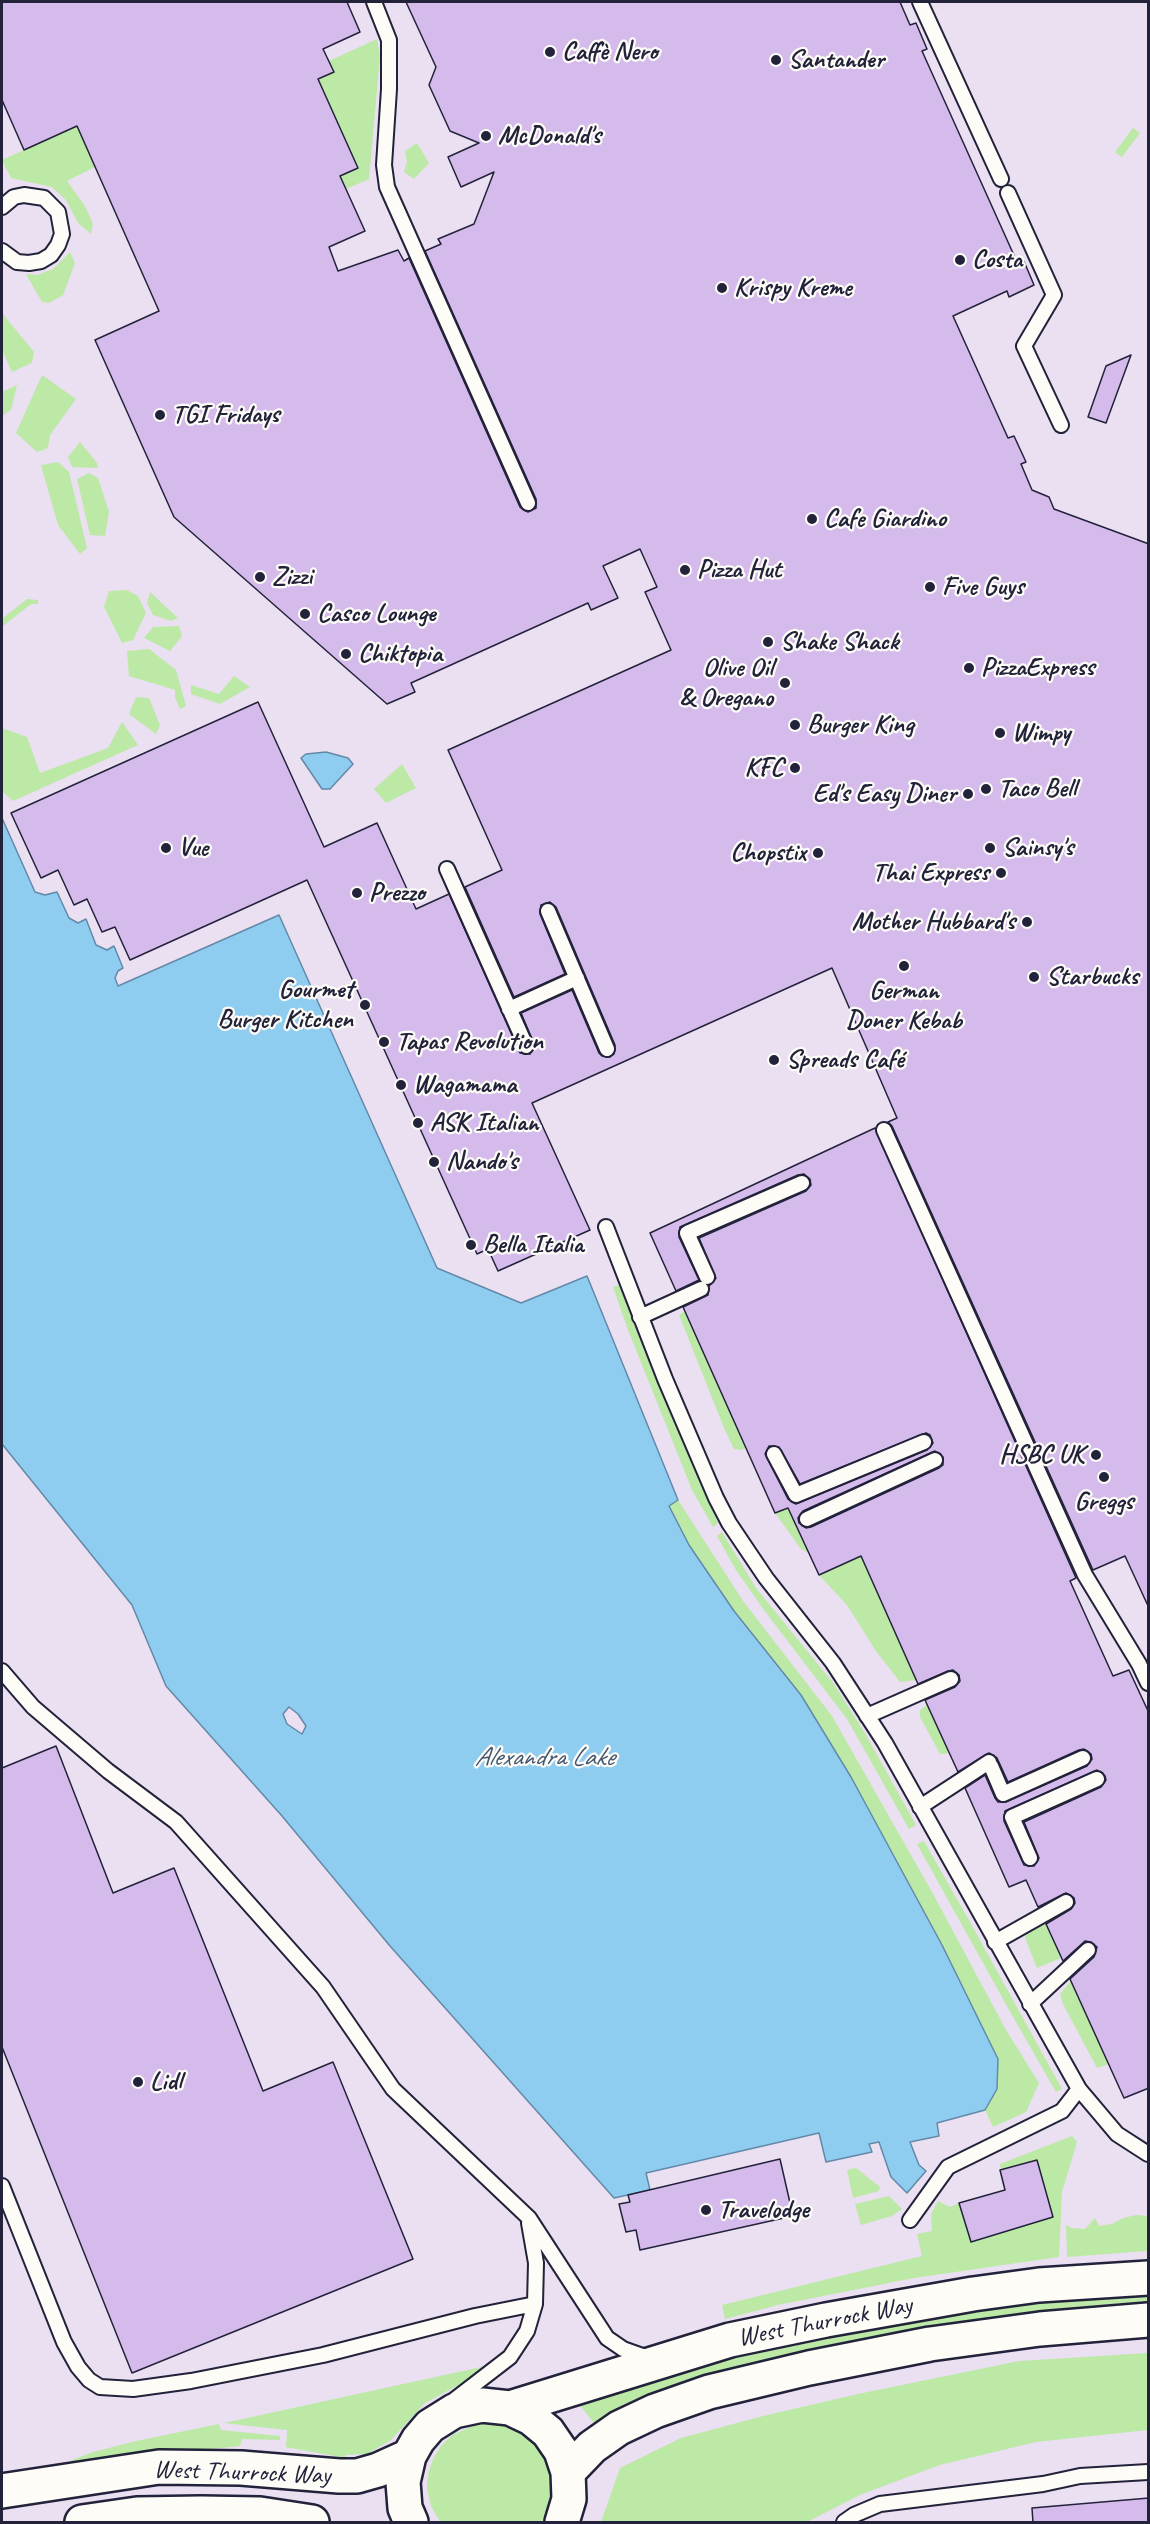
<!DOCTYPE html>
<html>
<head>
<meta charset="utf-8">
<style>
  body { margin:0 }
  #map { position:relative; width:1150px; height:2524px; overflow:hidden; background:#f5eff5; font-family:Caveat,sans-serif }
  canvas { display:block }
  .frame { position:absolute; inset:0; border:3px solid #22223b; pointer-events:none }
</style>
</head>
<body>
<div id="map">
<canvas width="1150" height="2524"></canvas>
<div class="frame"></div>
</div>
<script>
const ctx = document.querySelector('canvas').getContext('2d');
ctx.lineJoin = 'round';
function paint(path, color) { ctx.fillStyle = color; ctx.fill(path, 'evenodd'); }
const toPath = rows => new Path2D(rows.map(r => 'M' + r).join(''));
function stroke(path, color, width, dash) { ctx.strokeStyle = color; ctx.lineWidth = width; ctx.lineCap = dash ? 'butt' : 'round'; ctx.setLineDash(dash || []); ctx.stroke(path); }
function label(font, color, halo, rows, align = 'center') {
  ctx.font = font + ' Caveat,sans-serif'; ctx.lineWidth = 4.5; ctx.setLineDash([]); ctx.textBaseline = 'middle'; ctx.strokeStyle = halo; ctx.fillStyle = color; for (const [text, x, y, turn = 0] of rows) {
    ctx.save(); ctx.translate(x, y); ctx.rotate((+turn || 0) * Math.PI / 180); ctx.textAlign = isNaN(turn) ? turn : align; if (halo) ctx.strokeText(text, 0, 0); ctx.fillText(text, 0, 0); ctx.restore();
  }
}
paint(toPath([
  [2,2,1148,2,1148,2522,2,2522]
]), '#ebdff2');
paint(toPath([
  [377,39,380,56,369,179,346,189,340,176,358,168,318,79,334,72,329,61],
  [77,126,95,167,67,181,85,206,93,224,91,234,78,223,66,200,52,187,11,178,2,160],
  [1133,128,1140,133,1122,157,1115,152],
  [417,143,429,163,414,179,404,172,407,162,405,151],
  [70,252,75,263,63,295,49,303,42,302,26,274,37,275,53,269],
  [2,313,34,352,32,363,12,372,2,350],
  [42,375,76,399,50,435,48,448,37,452,16,433],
  [17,385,11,410,2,416,2,392],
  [80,442,97,463,98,468,72,467,68,457],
  [58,462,69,472,87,548,80,554,58,525,41,465],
  [89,473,98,478,109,512,105,536,90,535,77,479],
  [127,590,138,596,146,613,133,640,122,643,104,607,109,591],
  [150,592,178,618,171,621,153,615,147,603],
  [27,599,38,600,38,604,31,604,2,627,2,619],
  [179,626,182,636,170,651,144,638,153,627],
  [149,649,176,670,186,706,180,709,175,697,175,690,129,676,127,651],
  [234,676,250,687,220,704,191,694,191,685,219,694],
  [136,697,149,698,160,725,156,734,129,714],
  [122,722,138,745,13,801,2,791,2,728,27,737,40,773,108,748],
  [402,764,416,788,386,803,374,789],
  [619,1285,652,1370,718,1523,713,1527,692,1490,628,1330,613,1287],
  [685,1311,746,1448,741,1450,734,1449,724,1428,679,1315],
  [678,1500,743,1601,832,1716,932,1892,1006,2030,1039,2083,1026,2112,993,2127,985,2110,997,2089,801,1695,732,1609,689,1545,669,1506],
  [788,1508,809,1553,801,1549,775,1513],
  [722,1532,756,1588,834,1684,866,1735,916,1825,909,1829,847,1719,764,1610,736,1570,717,1536],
  [861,1556,917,1680,900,1682,876,1651,847,1605,819,1575],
  [927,1705,949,1752,945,1754,940,1754,920,1717,920,1710],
  [924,1841,975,1931,1062,2089,1056,2092,1008,2008,917,1844],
  [1044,1921,1061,1958,1037,1968,1025,1938,1028,1930],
  [1071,1981,1109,2064,1097,2068,1063,2004,1060,1994],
  [1072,2136,1077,2142,1062,2192,1059,2257,914,2278,778,2305,725,2319,722,2305,922,2256,917,2234,932,2231,931,2214,938,2201,950,2207,959,2203,972,2242,1053,2217,1037,2160,1001,2169,1000,2164],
  [856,2168,880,2187,879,2191,853,2198,847,2170],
  [889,2196,902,2209,892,2216,861,2225,855,2204],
  [1136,2215,1148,2216,1148,2251,1067,2257,1066,2225,1072,2228,1085,2229,1095,2218,1099,2226,1112,2224,1123,2218],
  [1148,2290,1148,2301,1065,2308,946,2324,756,2362,691,2382,597,2427,579,2404,753,2351,961,2310],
  [1148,2353,1148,2430,1036,2442,940,2465,862,2494,807,2522,601,2522,620,2468,681,2438,763,2416,858,2394,1019,2361],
  [486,2366,472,2378,425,2403,391,2440,367,2454,346,2455,345,2458,286,2447,287,2430,224,2423],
  [495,2422,511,2425,524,2432,536,2442,545,2454,551,2468,554,2486,551,2503,543,2519,540,2522,440,2522,431,2506,427,2489,428,2474,433,2459,441,2446,452,2435,480,2423],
  [219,2424,221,2430,280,2436,280,2440,242,2439,240,2446,88,2462,52,2468,93,2452,136,2441]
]), '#bce9a6');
const water = toPath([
  [326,752,348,758,353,764,330,789,322,789,301,758,306,754,326,752],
  [2,818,35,892,45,895,57,892,69,918,78,923,86,919,96,945,107,950,114,946,123,968,118,971,115,978,118,986,279,915,437,1268,521,1303,587,1276,678,1500,669,1506,689,1545,734,1611,801,1695,851,1777,942,1945,998,2059,997,2089,985,2110,937,2123,939,2136,910,2142,919,2165,926,2171,907,2193,891,2177,879,2142,869,2144,872,2152,826,2162,819,2133,646,2173,650,2190,614,2198,390,1946,282,1816,166,1686,132,1605,2,1444,2,818],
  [289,1707,298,1714,306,1726,302,1734,287,1724,283,1714,289,1707]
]);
paint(water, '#8fcdf0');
stroke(water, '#6389a8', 1.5);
const building = toPath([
  [2,2,347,2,360,32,323,49,334,72,318,79,358,168,340,176,365,231,329,247,338,271,398,250,404,261,409,258,520,507,528,512,536,508,536,499,425,251,441,244,438,239,474,224,494,172,461,187,448,157,479,143,450,131,429,85,436,67,406,2,900,2,910,25,916,23,927,49,922,51,1017,262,1023,259,1034,285,1009,297,1007,291,953,316,1008,438,1014,436,1026,462,1021,464,1032,490,1049,497,1054,509,1149,544,1149,1608,1125,1556,1093,1570,892,1126,888,1122,897,1118,832,968,532,1103,590,1230,498,1271,488,1249,477,1254,307,880,130,960,115,927,102,932,87,899,74,905,58,870,41,878,11,813,258,702,324,847,377,823,416,909,449,894,520,1053,530,1054,535,1046,521,1013,572,990,599,1053,602,1056,610,1057,614,1054,615,1045,556,907,550,902,541,905,540,914,565,974,514,997,465,887,502,870,448,750,671,650,645,592,657,587,640,549,603,566,618,598,591,610,588,603,411,683,415,692,387,704,174,517,95,340,159,311,77,126,24,150,2,100,2,2],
  [1131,355,1106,423,1088,417,1106,366,1131,355],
  [875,1128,1076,1578,1070,1581,1113,1676,1129,1670,1149,1713,1149,2088,1124,2098,1070,1979,1094,1957,1097,1947,1091,1942,1085,1941,1063,1961,1046,1924,1071,1909,1075,1903,1074,1898,1066,1893,1038,1907,1026,1880,1009,1887,965,1788,985,1775,995,1798,998,1802,1006,1802,1087,1766,1092,1759,1091,1754,1084,1749,1079,1750,1008,1782,997,1758,989,1753,958,1772,925,1700,955,1687,960,1681,959,1675,953,1670,948,1671,918,1684,861,1556,819,1575,788,1508,775,1513,683,1307,708,1295,709,1286,716,1278,699,1238,806,1191,811,1185,810,1179,804,1174,798,1175,680,1227,679,1237,699,1280,676,1291,650,1233,875,1128],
  [926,1433,930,1435,933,1443,927,1450,796,1504,788,1499,765,1454,769,1446,779,1447,800,1484,926,1433],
  [935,1451,943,1457,943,1465,939,1468,811,1527,806,1528,799,1523,798,1518,803,1511,935,1451],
  [1097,1770,1105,1776,1106,1780,1101,1787,1024,1822,1039,1858,1034,1866,1024,1865,1004,1821,1005,1811,1097,1770],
  [56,1746,113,1893,174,1868,263,2091,333,2062,413,2259,132,2373,2,2047,2,1768,56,1746],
  [780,2159,793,2216,640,2250,636,2230,626,2232,619,2204,630,2202,628,2195,780,2159],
  [1037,2160,1053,2217,971,2242,959,2203,1005,2190,1000,2170,1037,2160],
  [1149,2498,1149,2523,1033,2523,1032,2508,1149,2498]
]);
paint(building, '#d5bbeb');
stroke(building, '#22223b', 1.5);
const lane = toPath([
  [374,2,389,40,389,89,384,165,387,187,528,503],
  [920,2,1001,179],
  [1008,193,1054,295,1024,346,1061,425],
  [2,207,14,197,24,195,44,198,58,212,62,234,58,245,51,255,41,261,29,263,17,262,2,251],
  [447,869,526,1046],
  [548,911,607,1049],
  [509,1009,577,978],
  [884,1130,1085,1575,1139,1664,1148,1683],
  [606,1227,665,1379,716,1498,729,1523,766,1578,833,1663,885,1743,1079,2089,1117,2134,1148,2154],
  [707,1277,687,1233,802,1183],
  [640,1317,701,1289],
  [774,1454,796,1495,924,1442],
  [807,1519,935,1460],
  [2,1671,33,1707,108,1771,176,1822,323,1987,393,2089,529,2218,607,2338,623,2349,651,2359],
  [867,1716,951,1679],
  [991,1766,1003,1794,1083,1758],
  [920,1807,989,1762],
  [1030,1858,1012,1817,1097,1779],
  [995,1942,1066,1902],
  [1030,2004,1088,1950],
  [2,2186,64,2342,78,2367,89,2380,100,2387,133,2389,191,2381,323,2355,475,2316,535,2304],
  [910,2220,948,2167,1062,2111,1079,2089],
  [449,2404,510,2357,527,2331,535,2304,536,2263,529,2223],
  [844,2522,854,2515,880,2504,1043,2484,1080,2476,1148,2472]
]);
const secondary = toPath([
  [510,2408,730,2340,826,2320,973,2294,1039,2285,1148,2278],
  [568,2472,592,2447,619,2428,655,2411,709,2392,809,2368,930,2344,1040,2329,1148,2320],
  [2,2491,159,2467,241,2468,339,2476,357,2476,378,2470,409,2456],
  [82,2522,137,2514,201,2513,260,2514,312,2522],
  [411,2522,405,2508,403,2482,409,2456,418,2440,430,2426,454,2411,482,2405,510,2408,531,2418,548,2432,561,2451,568,2472,569,2499,562,2522]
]);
stroke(lane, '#22223b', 18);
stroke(secondary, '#22223b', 38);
stroke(lane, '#fdfcf7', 14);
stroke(secondary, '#fdfcf7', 33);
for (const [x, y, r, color] of [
  [550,52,6,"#22223b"],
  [776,60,6,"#22223b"],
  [486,136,6,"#22223b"],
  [960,260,6,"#22223b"],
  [722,288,6,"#22223b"],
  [160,415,6,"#22223b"],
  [812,519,6,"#22223b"],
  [685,570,6,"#22223b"],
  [260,577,6,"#22223b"],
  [930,587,6,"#22223b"],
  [305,614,6,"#22223b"],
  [768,642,6,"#22223b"],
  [346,654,6,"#22223b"],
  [969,668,6,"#22223b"],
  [785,683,6,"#22223b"],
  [795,725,6,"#22223b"],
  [1000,733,6,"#22223b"],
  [795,768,6,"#22223b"],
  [986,789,6,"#22223b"],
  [968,794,6,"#22223b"],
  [166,848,6,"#22223b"],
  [990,848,6,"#22223b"],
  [818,853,6,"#22223b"],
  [1001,873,6,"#22223b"],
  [357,893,6,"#22223b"],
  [1027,922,6,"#22223b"],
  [904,966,6,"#22223b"],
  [1034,977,6,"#22223b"],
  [365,1005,6,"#22223b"],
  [384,1042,6,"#22223b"],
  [774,1060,6,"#22223b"],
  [401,1085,6,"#22223b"],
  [418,1123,6,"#22223b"],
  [434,1162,6,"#22223b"],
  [471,1245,6,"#22223b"],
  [1096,1455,6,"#22223b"],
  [1104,1477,6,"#22223b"],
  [138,2082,6,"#22223b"],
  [706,2210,6,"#22223b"]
]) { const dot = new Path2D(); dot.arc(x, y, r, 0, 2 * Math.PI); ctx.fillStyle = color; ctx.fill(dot); stroke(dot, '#fdfcf7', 2); }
label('bold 26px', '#22223b', '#fdfcf7', [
  ["Caffè Nero",562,52],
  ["Santander",788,60],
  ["McDonald's",498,136],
  ["Costa",972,260],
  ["Krispy Kreme",734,288],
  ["TGI Fridays",172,415],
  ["Cafe Giardino",824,519],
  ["Pizza Hut",697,570],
  ["Zizzi",272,577],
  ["Five Guys",942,587],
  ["Casco Lounge",317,614],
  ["Shake Shack",780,642],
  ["Chiktopia",358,654],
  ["Olive Oil",773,668,"right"],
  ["& Oregano",773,698,"right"],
  ["PizzaExpress",981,668],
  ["Burger King",807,725],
  ["Wimpy",1012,733],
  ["KFC",783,768,"right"],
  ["Taco Bell",998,789],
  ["Ed's Easy Diner",956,794,"right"],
  ["Vue",178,848],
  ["Sainsy's",1002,848],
  ["Chopstix",806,853,"right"],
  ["Thai Express",989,873,"right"],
  ["Prezzo",369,893],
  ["Mother Hubbard's",1015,922,"right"],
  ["Starbucks",1046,977],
  ["Gourmet",353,990,"right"],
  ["Burger Kitchen",353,1020,"right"],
  ["German",904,991,"center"],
  ["Doner Kebab",904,1021,"center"],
  ["Tapas Revolution",396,1042],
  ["Spreads Café",786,1060],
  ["Wagamama",413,1085],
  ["ASK Italian",430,1123],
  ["Nando's",446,1162],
  ["Bella Italia",483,1245],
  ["HSBC UK",1084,1455,"right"],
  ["Greggs",1104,1502,"center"],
  ["Lidl",150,2082],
  ["Travelodge",718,2210]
], 'left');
label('26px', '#22223b', '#fdfcf7', [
  ["West Thurrock Way",825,2322,-11],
  ["West Thurrock Way",242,2473,2]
]);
label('italic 27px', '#435571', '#fdfcf7', [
  ["Alexandra Lake",544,1758]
]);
</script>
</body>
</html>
